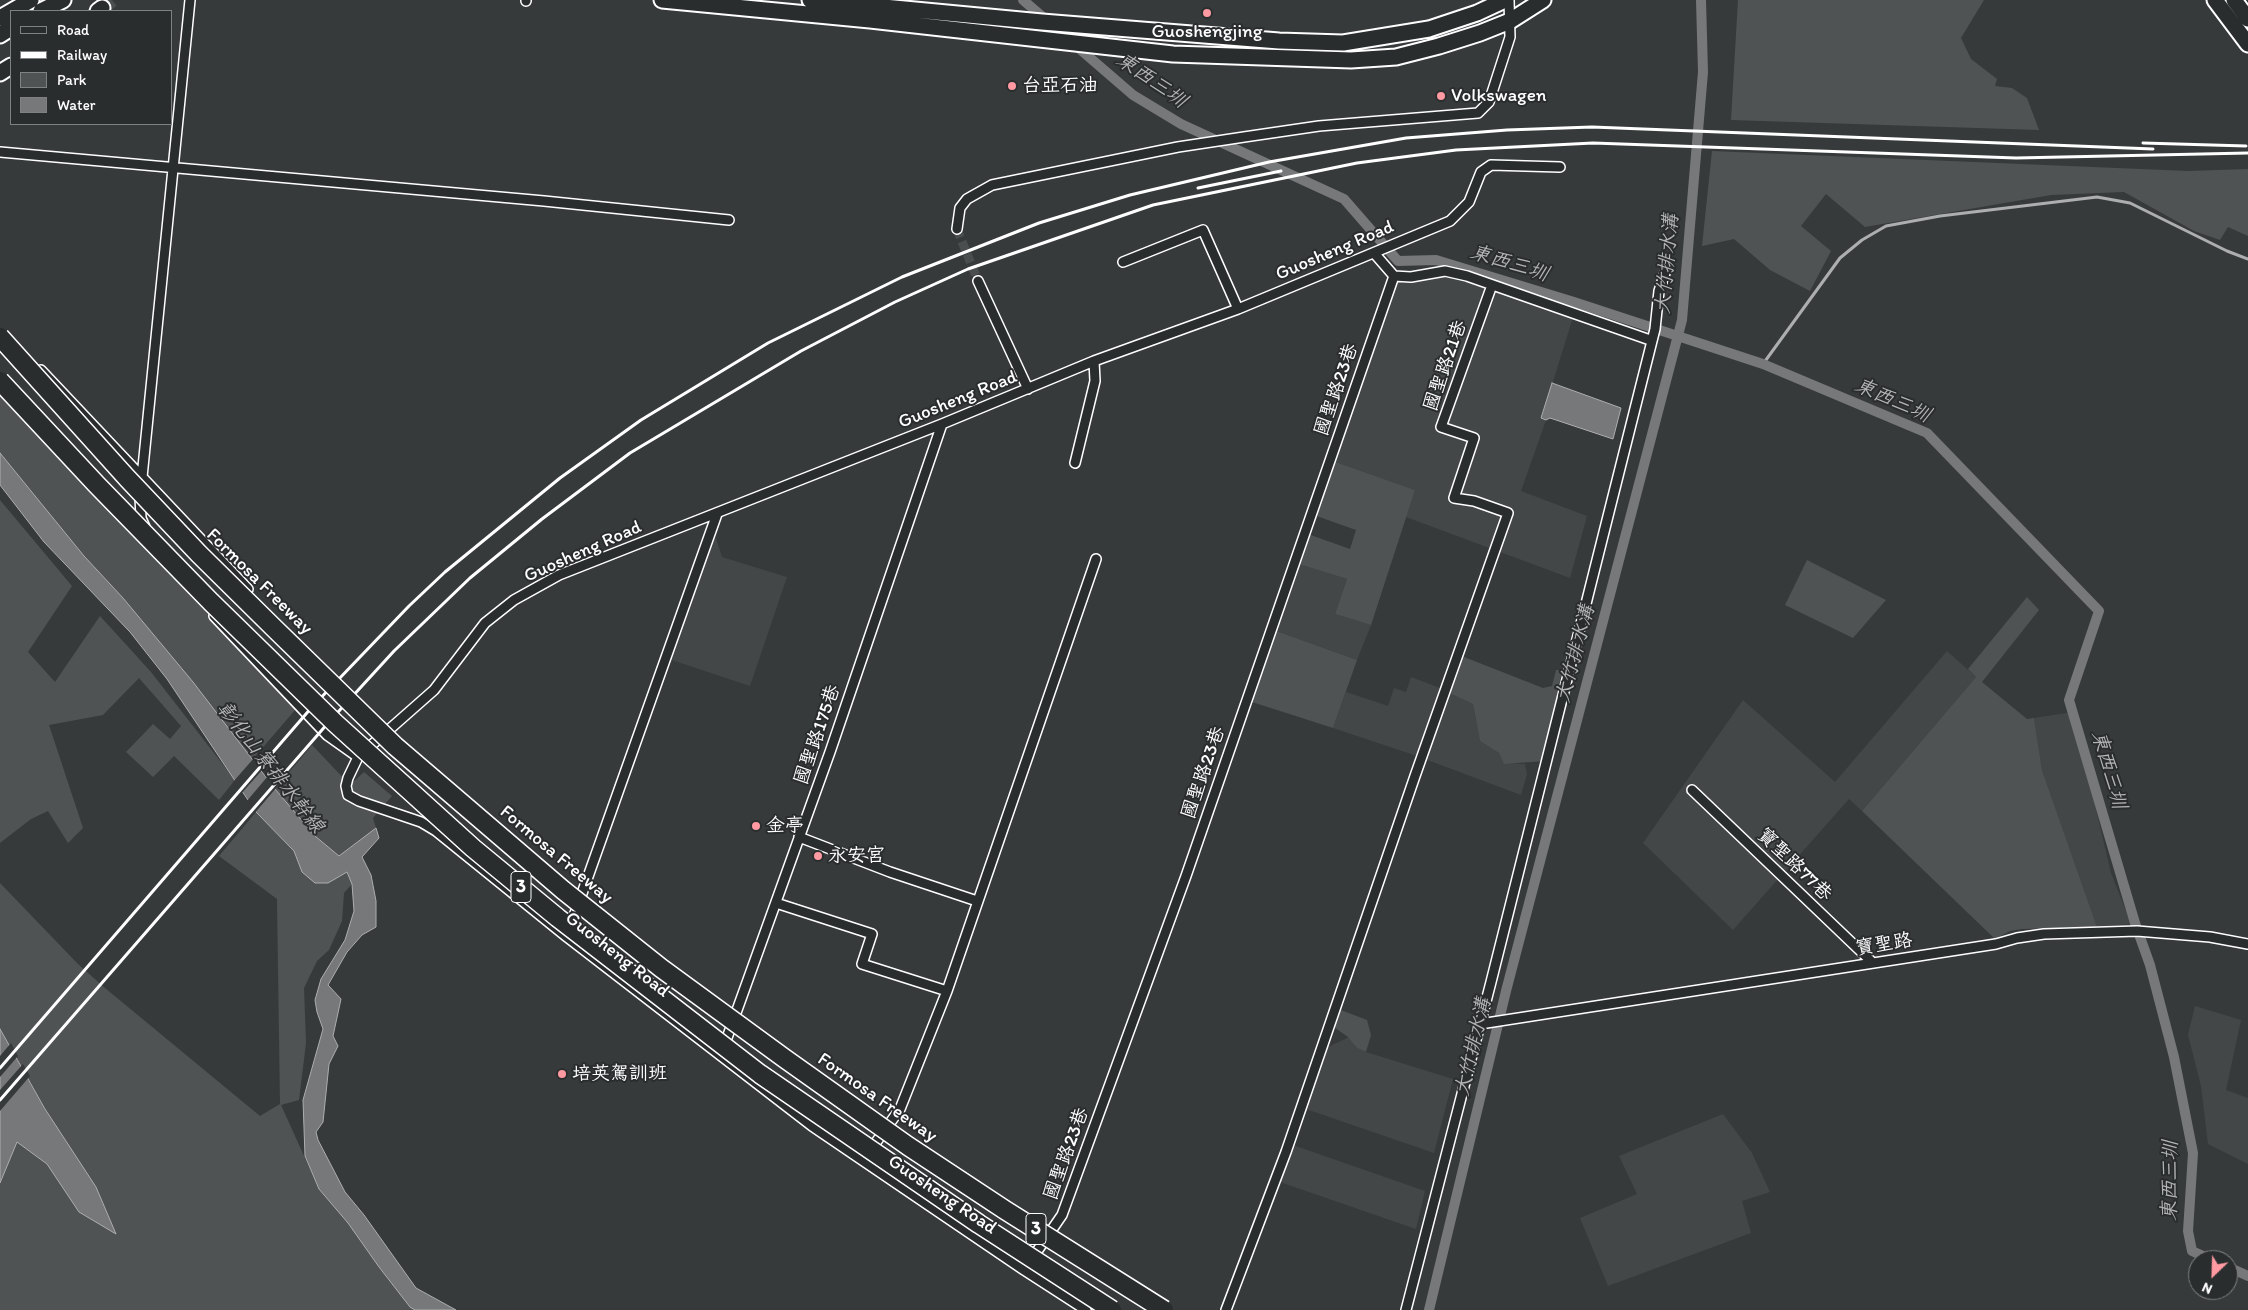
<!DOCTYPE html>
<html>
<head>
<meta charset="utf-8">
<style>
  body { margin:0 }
  #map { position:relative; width:2248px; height:1310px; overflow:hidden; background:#373a3b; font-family:Itim,sans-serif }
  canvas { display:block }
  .legend { position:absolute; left:10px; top:10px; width:162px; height:115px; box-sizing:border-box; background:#2a2d2e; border:1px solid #7f8182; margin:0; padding:6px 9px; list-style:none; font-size:15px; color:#fff }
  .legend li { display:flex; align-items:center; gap:10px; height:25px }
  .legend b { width:25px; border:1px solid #7f8182 }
  .north { position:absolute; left:2188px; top:1250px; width:50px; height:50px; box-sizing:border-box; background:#2a2d2e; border:1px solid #7f8182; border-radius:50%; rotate:204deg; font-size:14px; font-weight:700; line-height:20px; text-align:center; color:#fff }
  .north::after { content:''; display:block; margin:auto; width:18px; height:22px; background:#ff9aa2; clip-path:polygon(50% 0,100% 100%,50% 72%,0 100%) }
</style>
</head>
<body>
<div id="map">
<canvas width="2248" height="1310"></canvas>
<ul class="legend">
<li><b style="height:6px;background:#2a2d2e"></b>Road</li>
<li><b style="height:6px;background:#fff"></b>Railway</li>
<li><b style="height:14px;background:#505354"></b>Park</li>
<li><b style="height:14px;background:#767879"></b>Water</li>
</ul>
<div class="north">N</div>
</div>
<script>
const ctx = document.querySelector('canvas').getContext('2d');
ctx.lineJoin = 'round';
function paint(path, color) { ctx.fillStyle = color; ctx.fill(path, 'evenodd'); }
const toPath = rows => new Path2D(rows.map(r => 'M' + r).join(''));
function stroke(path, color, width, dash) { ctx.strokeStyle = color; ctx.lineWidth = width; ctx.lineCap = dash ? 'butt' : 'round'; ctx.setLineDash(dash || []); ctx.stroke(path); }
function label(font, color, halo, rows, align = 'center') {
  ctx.font = font + ' Itim,"LXGW WenKai TC",sans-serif'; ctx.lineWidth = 4; ctx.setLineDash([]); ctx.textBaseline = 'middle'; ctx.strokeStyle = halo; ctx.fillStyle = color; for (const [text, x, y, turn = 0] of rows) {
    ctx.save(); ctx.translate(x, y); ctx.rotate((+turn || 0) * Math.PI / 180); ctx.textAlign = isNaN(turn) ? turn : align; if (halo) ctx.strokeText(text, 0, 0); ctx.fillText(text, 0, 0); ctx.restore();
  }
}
paint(toPath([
  [1451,271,1574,314,1542,417,1546,420,1521,491,1587,516,1570,578,1406,517,1415,490,1330,460,1392,280],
  [716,538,722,557,787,577,750,686,666,658,707,539],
  [1295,563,1347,579,1335,614,1371,625,1357,660,1271,629],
  [1947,651,1976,677,1862,811,1849,799,1733,930,1643,843,1743,700,1835,782],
  [1411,677,1440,688,1417,756,1333,728,1346,692,1388,706,1394,688,1406,692],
  [1447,692,1473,704,1480,741,1499,753,1504,763,1525,764,1527,774,1521,795,1422,758],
  [2073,712,2111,873,2131,924,2097,927,2042,770,2034,718],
  [2195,1006,2241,1020,2226,1090,2248,1098,2248,1164,2208,1144,2201,1086,2188,1035],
  [1349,1037,1357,1048,1366,1052,1453,1079,1434,1153,1303,1108,1324,1049],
  [1723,1114,1752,1153,1770,1192,1742,1201,1751,1233,1608,1286,1580,1218,1637,1194,1619,1156],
  [1290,1144,1425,1191,1416,1229,1277,1181]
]), '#444748');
paint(toPath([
  [1738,0,1984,0,1961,38,1971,59,1997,79,1995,86,2012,88,2027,98,2039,130,1731,120],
  [1712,151,2188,171,2248,169,2248,236,2228,227,2220,240,2194,231,2124,192,2051,195,1865,227,1826,194,1801,226,1831,251,1810,291,1770,270,1734,239,1702,246],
  [0,379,302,702,252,760,193,682,123,598,84,556,0,453],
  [1330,460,1415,490,1371,625,1335,614,1347,579,1295,563,1305,533,1350,549,1356,530,1311,514],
  [0,500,72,586,28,652,55,682,100,616,151,672,235,780,219,800,174,756,153,777,126,752,153,724,170,739,181,726,139,678,103,715,49,725,83,828,68,843,48,811,31,819,0,843],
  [1807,560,1886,600,1853,638,1785,605],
  [2027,597,2039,610,1982,682,2027,719,2034,718,2042,770,2097,927,2022,929,2010,931,1995,939,1862,811,1976,677,1968,669],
  [1271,629,1357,660,1333,728,1252,702],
  [1459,655,1543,688,1552,686,1556,670,1562,670,1545,761,1504,764,1499,753,1480,741,1473,704,1447,692],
  [312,745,350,785,364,772,392,796,373,818,376,828,339,856,315,836,275,789],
  [256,812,294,851,302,872,347,872,352,884,344,893,342,921,329,950,317,961,304,988,306,1043,299,1100,281,1105,319,1189,348,1223,379,1267,410,1307,415,1310,0,1310,0,1183,16,1141,47,1164,79,1212,116,1233,0,1029,0,883,78,964,105,988,260,1116,280,1104,277,899,219,856],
  [1338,1009,1367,1020,1371,1035,1366,1052,1357,1048,1348,1037,1331,1025]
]), '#505354');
const water = toPath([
  [1552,383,1621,408,1613,439,1550,418,1546,420,1541,418,1552,383],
  [0,453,84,556,123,598,193,682,275,789,315,836,339,856,376,828,379,838,362,857,371,875,376,901,376,927,362,935,347,952,328,985,341,999,333,1036,338,1046,329,1064,323,1122,316,1132,318,1140,345,1192,364,1215,416,1288,456,1310,415,1310,410,1307,379,1267,348,1223,319,1189,305,1156,303,1100,323,1029,317,1012,315,1000,321,979,345,940,354,911,352,884,347,872,328,883,315,883,302,872,294,851,256,812,167,679,130,632,44,542,0,485,0,453],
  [0,1029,45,1109,96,1187,116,1234,79,1212,47,1164,17,1142,0,1183,0,1029]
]);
paint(water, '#767879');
stroke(water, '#adaeaf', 1);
paint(toPath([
  [254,758,263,769,241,794,233,782],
  [268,776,277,787,254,814,246,802],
  [11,1043,18,1056,0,1077,0,1056],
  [23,1064,30,1076,0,1111,0,1090]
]), '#373a3b');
stroke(toPath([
  [1763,364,1840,258,1862,240,1886,226,1940,216,2097,197,2130,203,2227,251,2248,259]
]), '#adaeaf', 3);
stroke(toPath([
  [1023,0,1133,95,1181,124,1344,199,1398,261,1436,260,1574,302,1763,364,1927,433,2099,611,2069,700,2135,923,2150,965,2174,1057,2193,1153,2188,1231,2192,1251,2212,1260],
  [2228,1267,2248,1276],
  [1429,1310,1506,991,1682,320,1703,72,1701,0]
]), '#767879', 10);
stroke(toPath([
  [957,229,978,281]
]), '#4b4e4f', 9, [9, 4.5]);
stroke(toPath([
  [102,8,112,0]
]), '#4b4e4f', 15, [15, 8]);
const minor = toPath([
  [526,1,526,0],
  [0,152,544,201,729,220],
  [957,229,960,208,967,199,992,185,1178,147,1244,137,1319,126,1478,113,1489,102,1510,37,1509,0],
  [1374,253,1394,276,1411,277,1445,271,1467,276,1650,340],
  [1123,262,1203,230,1238,309],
  [978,281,1028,389],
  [41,370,248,589],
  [1075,463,1095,381,1094,361],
  [145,527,141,518,140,497,190,0],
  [214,616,327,735,358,757],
  [1692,790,1873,963],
  [799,837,890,872,977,901],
  [776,903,872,934,862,964,947,991],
  [569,930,717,514],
  [1480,1024,1996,944,2017,938,2044,934,2137,931,2210,937,2248,944],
  [723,1049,830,752,942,424],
  [869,1152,900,1109,947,991,1096,559],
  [1031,1260,1062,1215,1186,876,1394,276],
  [1086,1310,1024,1270,812,1126,567,937,436,831,421,822,359,801,348,795,346,786,348,778,358,757,434,690,485,623,514,600,559,575,942,424,1094,361,1238,309,1450,221,1469,202,1481,172,1491,165,1560,167],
  [1226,1310,1286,1152,1415,776,1508,513,1474,501,1454,498,1474,438,1441,427,1492,285],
  [1406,1310,1491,982,1655,329,1659,291,1666,270]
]);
const primary = toPath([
  [662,0,870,20,1173,54,1351,60,1396,57,1439,46,1480,33,1510,21,1543,0],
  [810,0,1042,22,1279,41,1343,43,1429,29,1477,13,1505,0],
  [2215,0,2248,44],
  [2234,0,2248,19],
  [41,11,63,0],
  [98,11,102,8],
  [0,18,31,0],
  [0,35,11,28],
  [0,73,11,66]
]);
stroke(minor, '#fff', 12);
stroke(primary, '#fff', 19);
stroke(minor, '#2a2d2e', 9);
stroke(primary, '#2a2d2e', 15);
stroke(toPath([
  [2143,143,2246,146],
  [1198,188,1281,171],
  [0,1068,312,707,409,606,445,572,560,478,641,420,768,343,902,277,1039,223,1130,195,1269,162,1406,138,1507,130,1592,127,2153,149],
  [0,1100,328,723,394,651,470,578,542,519,630,453,801,351,895,302,968,269,1153,205,1357,163,1456,150,1593,143,2016,158,2248,153]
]), '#fff', 3);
const motorwayBridge = toPath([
  [0,337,127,478,199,554,274,628,395,746,563,890,661,968,784,1058,908,1146,1005,1210,1164,1310],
  [0,381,97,485,211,602,335,723,473,848,558,918,760,1074,979,1224,1112,1310]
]);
stroke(motorwayBridge, '#fff', 21, []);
stroke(motorwayBridge, '#2a2d2e', 18);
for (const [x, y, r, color] of [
  [1207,13,5,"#ff9aa2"],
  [1012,86,5,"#ff9aa2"],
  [1441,96,5,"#ff9aa2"],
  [756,826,5,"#ff9aa2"],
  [818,856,5,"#ff9aa2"],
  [562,1074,5,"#ff9aa2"]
]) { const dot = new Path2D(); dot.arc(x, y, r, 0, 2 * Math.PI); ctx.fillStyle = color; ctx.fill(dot); stroke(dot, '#2a2d2e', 2); }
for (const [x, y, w] of [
  [521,887,20],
  [1036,1229,20]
]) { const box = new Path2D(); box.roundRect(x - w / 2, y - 15.5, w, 31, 4); ctx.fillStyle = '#2a2d2e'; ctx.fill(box); stroke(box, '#fff', 1); }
label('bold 18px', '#fff', null, [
  ["3",521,887],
  ["3",1036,1229]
]);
label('19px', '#fff', '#2a2d2e', [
  ["Guoshengjing",1207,32,"center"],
  ["台亞石油",1022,86],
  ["Volkswagen",1451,96],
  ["金亭",766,826],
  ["永安宮",828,856],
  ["培英駕訓班",572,1074]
], 'left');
label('19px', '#fff', '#2a2d2e', [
  ["Guosheng Road",1335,251,-23],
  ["國聖路21巷",1446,366,-71],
  ["國聖路23巷",1337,390,-71],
  ["Guosheng Road",958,400,-22],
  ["Guosheng Road",583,552,-24],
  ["Formosa Freeway",259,582,45],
  ["國聖路175巷",818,735,-71],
  ["國聖路23巷",1204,773,-71],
  ["Formosa Freeway",556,855,40],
  ["寶聖路77巷",1794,865,44],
  ["寶聖路",1884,945,-9],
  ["Guosheng Road",617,955,38],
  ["Formosa Freeway",877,1098,35],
  ["國聖路23巷",1067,1154,-70],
  ["Guosheng Road",942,1195,34]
]);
label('italic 20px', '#b4b5b5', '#2a2d2e', [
  ["東西三圳",1151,81,35],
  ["東西三圳",1509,264,17],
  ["大竹排水溝",1668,264,-85],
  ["東西三圳",1892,401,24],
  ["大竹排水溝",1576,654,-75],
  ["彰化山寮排水幹線",270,768,52],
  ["東西三圳",2108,770,74],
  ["大竹排水溝",1474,1047,-77],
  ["東西三圳",2171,1181,-89]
]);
</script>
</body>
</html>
